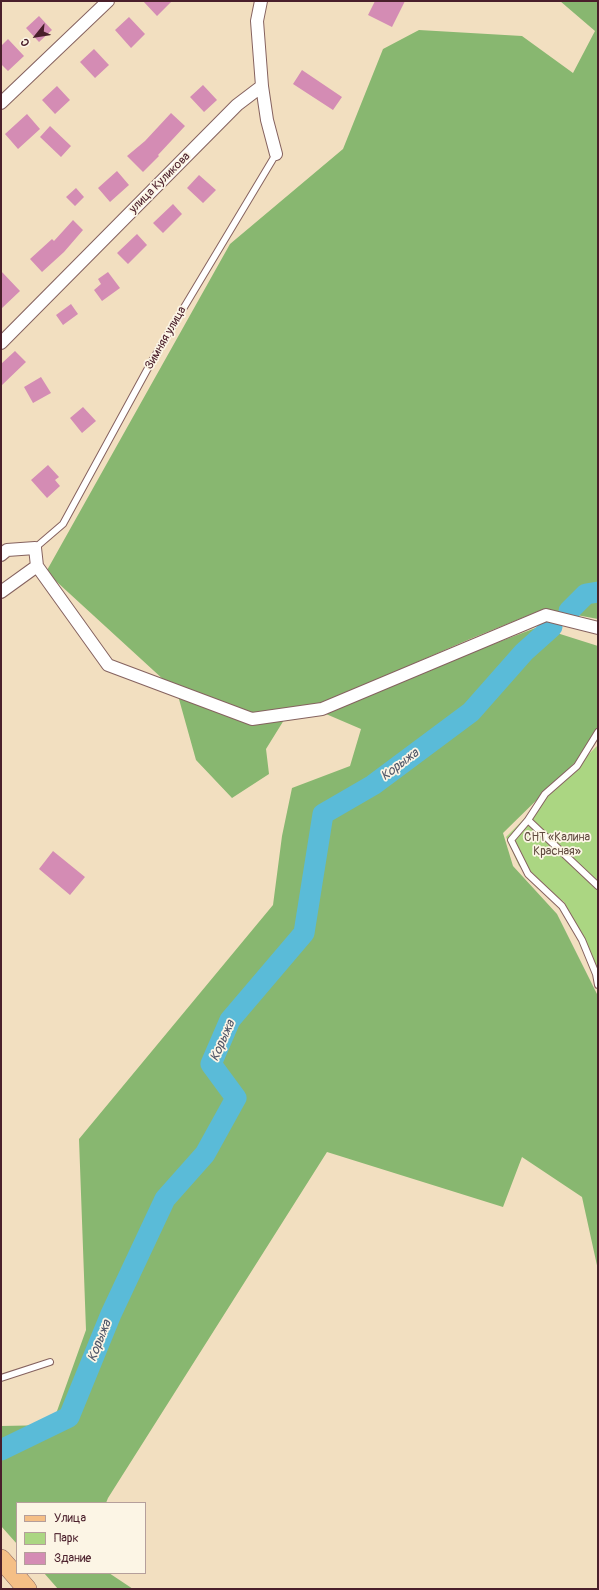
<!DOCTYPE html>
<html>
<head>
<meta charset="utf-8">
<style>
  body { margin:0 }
  #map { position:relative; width:599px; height:1590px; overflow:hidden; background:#f2dfc0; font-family:Pangolin,sans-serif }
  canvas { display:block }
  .frame { position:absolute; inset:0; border:2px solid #4a1f2b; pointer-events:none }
  .legend { position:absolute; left:16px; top:1502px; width:130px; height:72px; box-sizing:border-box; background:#fcf5e5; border:1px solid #b59f9b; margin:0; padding:5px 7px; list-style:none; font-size:12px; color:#4a1f2b }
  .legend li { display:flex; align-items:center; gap:8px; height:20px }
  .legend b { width:20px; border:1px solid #b59f9b }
  .north { position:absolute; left:16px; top:16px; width:40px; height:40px; -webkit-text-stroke:3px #fcf5e5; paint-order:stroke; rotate:240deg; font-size:11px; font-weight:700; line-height:16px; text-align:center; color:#4a1f2b }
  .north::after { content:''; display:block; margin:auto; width:14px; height:18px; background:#4a1f2b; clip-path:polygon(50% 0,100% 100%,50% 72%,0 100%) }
</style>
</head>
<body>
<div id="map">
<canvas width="599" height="1590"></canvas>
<div class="frame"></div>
<ul class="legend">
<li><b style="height:5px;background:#f5bf86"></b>Улица</li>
<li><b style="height:11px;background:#abd682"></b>Парк</li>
<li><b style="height:11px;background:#d48cb4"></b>Здание</li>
</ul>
<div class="north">С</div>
</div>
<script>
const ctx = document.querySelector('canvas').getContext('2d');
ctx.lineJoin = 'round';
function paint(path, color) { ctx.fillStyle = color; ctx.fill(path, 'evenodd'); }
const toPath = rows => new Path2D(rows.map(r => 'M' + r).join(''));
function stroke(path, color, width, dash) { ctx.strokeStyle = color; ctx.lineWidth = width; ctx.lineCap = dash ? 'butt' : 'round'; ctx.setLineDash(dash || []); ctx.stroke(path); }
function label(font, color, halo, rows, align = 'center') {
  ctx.font = font + ' Pangolin,sans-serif'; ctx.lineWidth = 3.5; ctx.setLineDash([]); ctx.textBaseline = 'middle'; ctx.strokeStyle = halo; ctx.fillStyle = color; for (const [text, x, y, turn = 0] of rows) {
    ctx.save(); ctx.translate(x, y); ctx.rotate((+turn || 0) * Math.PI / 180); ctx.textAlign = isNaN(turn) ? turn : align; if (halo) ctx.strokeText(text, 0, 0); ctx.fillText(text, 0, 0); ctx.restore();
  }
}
paint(toPath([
  [598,745,598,971,564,902,519,866,506,837]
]), '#abd682');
paint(toPath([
  [560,1,598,1,598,619,544,609,470,639,284,720,266,749,269,774,232,798,196,760,177,692,46,572,230,244,343,149,383,49,419,30,522,36,573,73,595,31],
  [538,627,598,646,598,740,503,833,513,866,557,914,598,996,598,1270,582,1197,522,1157,503,1207,327,1152,108,1498,106,1503,17,1503,17,1544,1,1526,1,1426,52,1425,86,1330,79,1139,273,905,282,836,292,788,350,766,361,729,326,714,423,671],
  [44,1573,109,1573,133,1589,58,1589]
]), '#88b770');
stroke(toPath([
  [569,611,586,594,598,592],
  [1,1450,69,1417,111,1314,165,1199,205,1154,236,1098,211,1064,230,1020,304,933,323,814,373,785,471,712,524,652,552,627]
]), '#5abbd8', 21);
paint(toPath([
  [143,1,172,1,157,16],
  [375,1,405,1,392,27,368,15],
  [39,16,52,30,39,42,26,28],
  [129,17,145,34,131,48,115,30],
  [8,39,24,56,8,71,1,64,1,46],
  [94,49,109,65,95,78,80,62],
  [302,70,342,97,333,110,293,84],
  [203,85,217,100,204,112,190,97],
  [57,86,70,100,55,114,42,100],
  [171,113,185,126,158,155,159,156,143,172,127,156,145,141],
  [27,114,40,129,18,149,5,134],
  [50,126,71,146,61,157,40,137],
  [117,171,129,185,110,202,98,188],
  [199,175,216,190,203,203,187,188],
  [76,188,84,197,75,206,66,197],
  [173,204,182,214,163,233,153,223],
  [73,220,83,230,64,252,42,272,30,259,52,239,54,241],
  [137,234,147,245,128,264,117,253],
  [1,271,20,291,1,309],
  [108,272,120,288,102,301,94,290,101,284,98,279],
  [71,304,78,314,63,325,56,315],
  [15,351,26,362,1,386,1,364],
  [41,377,51,393,33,403,24,387],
  [83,407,96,421,82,433,70,418],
  [48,465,59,477,55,480,60,486,47,498,31,480],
  [53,851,85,877,70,895,39,869]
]), '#d48cb4');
const lane = toPath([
  [35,548,63,524,153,359,276,154],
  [598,732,577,766,545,794,528,820,598,886],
  [528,820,511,840,528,874,562,906,582,940,596,974,598,985],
  [1,1378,50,1362]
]);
const street = toPath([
  [262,86,267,120,276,154],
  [1,103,108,1],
  [1,343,237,105,262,86,257,21,261,1],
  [1,555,7,550,35,548,37,566,1,592],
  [37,566,108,665,252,719,322,709,546,615,598,628]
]);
const primary = toPath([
  [1,1559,27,1589]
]);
stroke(lane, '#85625f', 8);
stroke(street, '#85625f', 14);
stroke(primary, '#85625f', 20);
stroke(lane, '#fff', 6);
stroke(street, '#fff', 12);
stroke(primary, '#f5bf86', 19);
label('12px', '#4a1f2b', '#fcf5e5', [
  ["улица Куликова",160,183,-45],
  ["Зимняя улица",166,338,-60]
]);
label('12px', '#624d41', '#fcf5e5', [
  ["СНТ «Калина",557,838],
  ["Красная»",557,852]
]);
label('italic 13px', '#505668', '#fcf5e5', [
  ["Корыжа",400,765,-37],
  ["Корыжа",223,1041,-66],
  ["Корыжа",100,1341,-68]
]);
</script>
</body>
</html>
